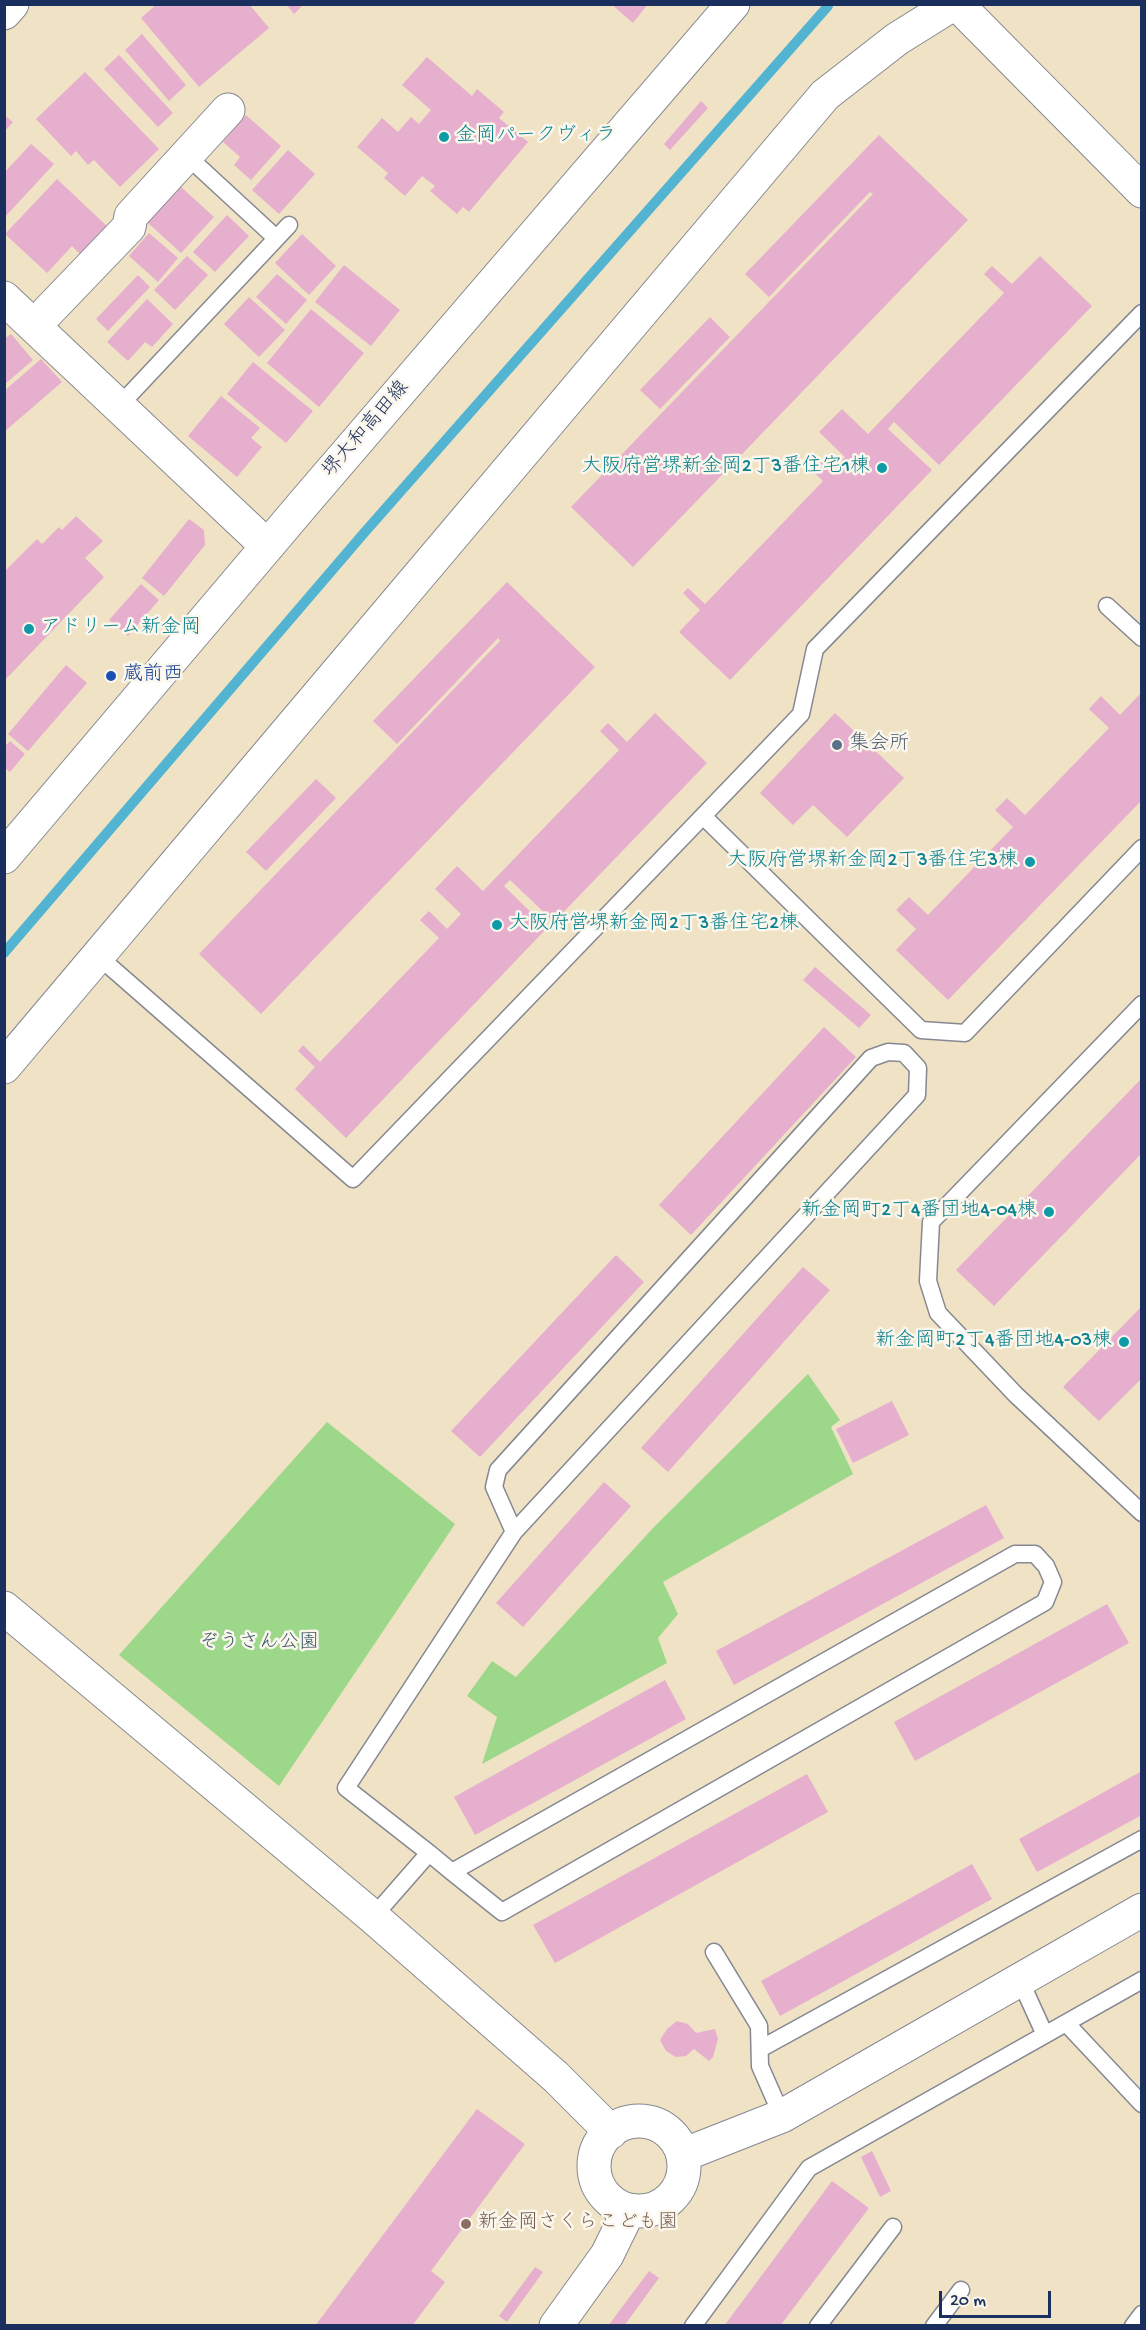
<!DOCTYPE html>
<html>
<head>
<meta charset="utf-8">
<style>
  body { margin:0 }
  #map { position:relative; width:1146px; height:2330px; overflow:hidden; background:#f0e2c4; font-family:"Gochi Hand",sans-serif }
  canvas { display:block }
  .frame { position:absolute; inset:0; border:6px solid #1b2f5e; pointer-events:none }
  .scale { position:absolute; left:939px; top:2291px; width:112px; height:27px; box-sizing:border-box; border:3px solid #1b2f5e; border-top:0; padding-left:8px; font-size:18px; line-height:21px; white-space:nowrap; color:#1b2f5e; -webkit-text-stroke:4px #fbf7ec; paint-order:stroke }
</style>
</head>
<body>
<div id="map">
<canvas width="1146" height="2330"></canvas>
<div class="frame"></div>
<div class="scale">20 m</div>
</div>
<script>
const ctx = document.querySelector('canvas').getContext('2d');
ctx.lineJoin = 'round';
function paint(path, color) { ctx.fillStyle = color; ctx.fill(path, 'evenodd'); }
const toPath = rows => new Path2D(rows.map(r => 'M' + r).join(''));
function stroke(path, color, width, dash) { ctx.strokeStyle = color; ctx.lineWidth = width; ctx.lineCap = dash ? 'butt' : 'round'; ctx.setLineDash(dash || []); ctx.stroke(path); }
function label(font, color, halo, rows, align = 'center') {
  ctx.font = font + ' "Gochi Hand","Klee One",sans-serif'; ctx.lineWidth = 5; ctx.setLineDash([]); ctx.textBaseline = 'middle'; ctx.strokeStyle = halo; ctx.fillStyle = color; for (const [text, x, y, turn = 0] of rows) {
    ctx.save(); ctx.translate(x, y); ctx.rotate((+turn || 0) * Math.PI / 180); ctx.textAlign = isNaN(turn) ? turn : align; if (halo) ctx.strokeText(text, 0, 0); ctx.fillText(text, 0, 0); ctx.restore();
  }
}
paint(toPath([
  [808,1374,840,1420,831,1427,853,1474,663,1582,678,1614,658,1638,667,1663,482,1764,497,1717,467,1696,492,1661,516,1677,654,1527],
  [327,1422,455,1524,279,1786,119,1655]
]), '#9cd78a');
stroke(toPath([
  [4,953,364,533,828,6]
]), '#53b4d2', 10);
paint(toPath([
  [157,4,249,4,269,28,199,87,141,18],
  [286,4,304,4,294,14],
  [611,4,648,4,633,23],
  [142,34,186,85,169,101,125,50],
  [119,55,173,113,158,127,104,69],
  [427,57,472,96,477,89,504,112,499,118,528,142,469,212,463,207,457,214,430,191,435,186,422,176,405,196,384,178,388,173,357,147,382,118,398,132,411,117,419,124,431,110,402,85],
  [85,72,159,149,120,187,94,160,88,165,76,151,71,156,36,119],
  [701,101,708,108,670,150,664,144],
  [4,115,13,122,4,132],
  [246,115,281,146,251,180,234,165,240,157,223,142],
  [879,135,968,220,633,567,571,507,873,194,870,192,769,297,745,274],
  [31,144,54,164,4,218,4,173],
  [288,150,315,174,279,214,252,190],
  [57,179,110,229,84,258,72,246,47,273,5,234],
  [180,186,214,217,181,253,147,222],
  [227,215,249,236,215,272,193,252],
  [149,233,178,258,158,282,129,256],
  [302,234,336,266,309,295,275,263],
  [187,256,208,275,175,310,154,290],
  [1040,256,1092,306,939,465,894,422,888,429,932,470,730,680,679,632,700,610,683,593,688,588,705,604,823,481,804,463,813,454,832,471,845,457,819,432,842,409,868,434,1004,293,984,274,992,266,1012,284],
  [344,265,400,310,371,346,315,302],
  [277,274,307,300,286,324,256,297],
  [138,275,150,287,108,331,96,319],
  [249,297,285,330,259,357,224,324],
  [147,299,173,324,152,347,145,342,128,361,107,342],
  [311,309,364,353,319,407,267,363],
  [710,317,730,337,660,409,640,390],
  [11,334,33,360,4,385,4,339],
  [41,359,62,382,4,432,4,391],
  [253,362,313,411,286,443,227,394],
  [221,396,260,428,251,438,262,447,237,477,188,436],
  [76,516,103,541,85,558,104,577,4,681,4,572,37,539,42,544,59,527,62,530],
  [189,519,204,530,205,545,164,596,142,578],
  [507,582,595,667,261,1014,199,954,500,641,498,638,397,744,373,721],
  [141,584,159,600,128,636,109,620],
  [66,665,87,683,28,751,8,734],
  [1140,694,1142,800,948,1000,896,950,916,929,896,910,909,897,928,915,1013,827,995,810,1007,798,1025,815,1109,728,1089,709,1101,696,1120,715],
  [655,713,707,763,554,922,510,880,504,886,547,928,346,1138,295,1089,315,1067,298,1051,303,1045,320,1062,439,938,420,920,429,911,447,929,461,914,435,889,457,866,483,891,619,750,600,731,608,723,627,742],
  [835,713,904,778,847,837,813,805,793,825,760,793],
  [10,741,25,754,10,772,4,767,4,747],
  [316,779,336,798,266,871,246,852],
  [815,967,871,1015,859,1028,803,980],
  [824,1027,856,1057,691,1235,659,1205],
  [1142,1078,1142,1153,994,1306,956,1270],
  [616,1255,644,1282,480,1457,451,1431],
  [803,1267,830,1290,668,1472,641,1448],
  [1142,1306,1142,1378,1099,1421,1063,1387],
  [892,1401,909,1435,853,1463,836,1429],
  [604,1482,631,1506,523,1627,496,1603],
  [986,1505,1004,1538,734,1685,716,1651],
  [1107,1604,1129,1643,915,1761,894,1722],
  [665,1680,686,1719,475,1835,454,1797],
  [1142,1771,1142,1815,1037,1872,1019,1839],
  [807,1774,828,1812,555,1963,533,1925],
  [972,1864,992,1899,780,2016,761,1981],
  [677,2021,688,2024,696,2033,715,2029,718,2039,713,2057,709,2061,694,2049,686,2056,676,2057,666,2051,660,2040,667,2029],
  [477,2109,525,2144,431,2271,445,2282,412,2326,315,2326],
  [872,2151,891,2191,880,2197,861,2157],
  [832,2181,869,2208,780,2326,724,2326],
  [535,2267,543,2272,507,2322,499,2316],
  [649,2271,659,2278,624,2326,608,2326]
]), '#e6afce');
const lane = toPath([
  [186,155,276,238],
  [119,406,289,225],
  [1107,606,1142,638],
  [703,816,801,714,815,649,1142,313],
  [98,956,353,1179,703,816,921,1030,965,1033,1142,848],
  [1142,1004,931,1222,928,1281,938,1313,1016,1395,1142,1513],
  [452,1872,1015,1554,1035,1554,1046,1566,1053,1582,1045,1602,502,1912,452,1872,429,1853,346,1788,514,1532,917,1095,918,1068,904,1053,888,1052,871,1058,498,1470,494,1487,514,1532],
  [373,1917,429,1853],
  [714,1952,759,2026,760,2066,782,2116],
  [1020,1980,1045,2035],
  [1066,2023,1142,2104],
  [760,2049,1142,1839],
  [693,2326,809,2168,1142,1980],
  [818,2326,893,2227],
  [934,2326,961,2290],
  [1133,2326,1142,2314]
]);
const street = toPath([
  [4,13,12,4],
  [34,326,129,227,131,216,228,110]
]);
const secondary = toPath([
  [957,4,1142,191],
  [4,298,267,546],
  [4,1067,825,95,897,39,953,4],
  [4,1608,373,1917,556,2077,611,2132],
  '594 2166a45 45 0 1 1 90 0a45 45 0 1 1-90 0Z',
  [683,2155,782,2116,1142,1910],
  [556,2326,607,2255,629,2210]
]);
const primary = toPath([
  [4,857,310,496,733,4]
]);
stroke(lane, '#868891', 19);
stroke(street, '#868891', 35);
stroke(secondary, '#868891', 35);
stroke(primary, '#868891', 35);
stroke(lane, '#fff', 16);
stroke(street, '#fff', 33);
stroke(secondary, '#fff', 33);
stroke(primary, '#fff', 33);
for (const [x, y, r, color] of [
  [444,137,6,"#0f9aa8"],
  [882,468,6,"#0f9aa8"],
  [29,629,6,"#0f9aa8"],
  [111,676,6,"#1a4fb4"],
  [837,745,6,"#5c6f8a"],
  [1030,862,6,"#0f9aa8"],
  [497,925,6,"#0f9aa8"],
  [1049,1212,6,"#0f9aa8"],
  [1124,1342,6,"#0f9aa8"],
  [466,2224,6,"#8d6e63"]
]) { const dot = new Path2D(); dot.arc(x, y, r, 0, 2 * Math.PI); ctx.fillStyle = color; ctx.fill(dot); stroke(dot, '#fbf7ec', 2); }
label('20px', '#0d838f', '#fbf7ec', [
  ["金岡パークヴィラ",456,137,"left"],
  ["大阪府営堺新金岡2丁3番住宅1棟",870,468],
  ["アドリーム新金岡",41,629,"left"],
  ["大阪府営堺新金岡2丁3番住宅3棟",1018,862],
  ["大阪府営堺新金岡2丁3番住宅2棟",509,925,"left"],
  ["新金岡町2丁4番団地4-04棟",1037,1212],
  ["新金岡町2丁4番団地4-03棟",1112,1342]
], 'right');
label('20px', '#1b2f5e', '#fbf7ec', [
  ["堺大和高田線",367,430,-49]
]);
label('20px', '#164399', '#fbf7ec', [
  ["蔵前西",123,676]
], 'left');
label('20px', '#4e5e75', '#fbf7ec', [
  ["集会所",849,745]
], 'left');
label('20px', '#3b5969', '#fbf7ec', [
  ["ぞうさん公園",259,1644]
]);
label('20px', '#785e54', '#fbf7ec', [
  ["新金岡さくらこども園",478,2224]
], 'left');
</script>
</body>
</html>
